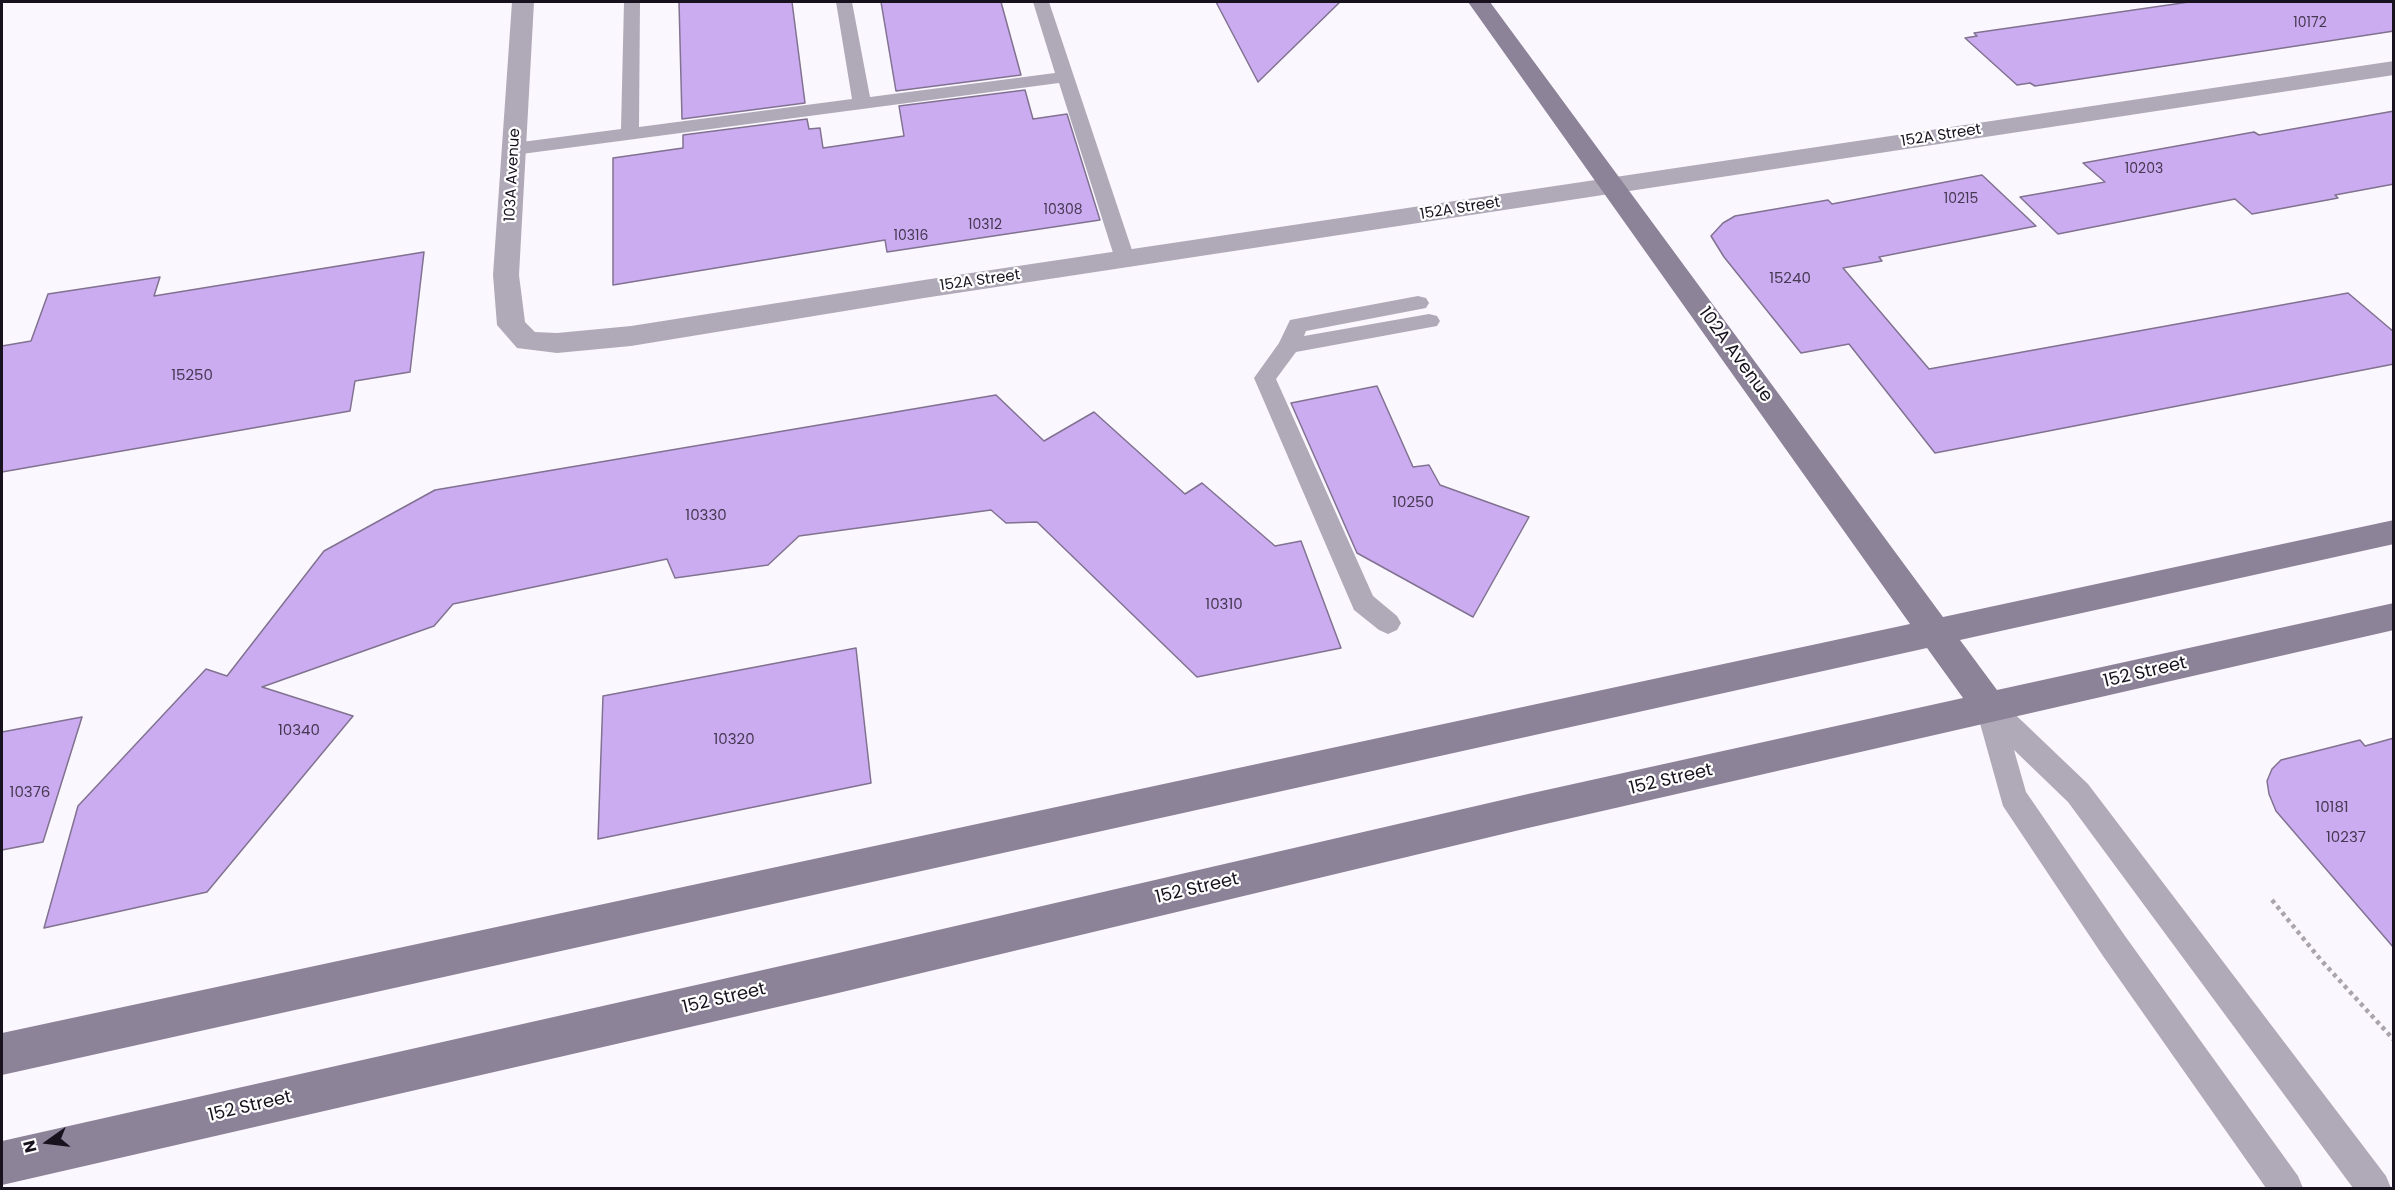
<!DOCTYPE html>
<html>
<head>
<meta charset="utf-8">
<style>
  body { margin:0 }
  #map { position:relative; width:2395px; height:1190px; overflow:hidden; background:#fbf7fe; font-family:Poppins,sans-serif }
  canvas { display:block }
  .frame { position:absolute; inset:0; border:3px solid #18121e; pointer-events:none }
  .north { position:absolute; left:18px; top:1112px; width:60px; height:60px; -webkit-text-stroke:4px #fff; paint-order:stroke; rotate:256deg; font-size:16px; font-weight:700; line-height:24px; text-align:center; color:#18121e }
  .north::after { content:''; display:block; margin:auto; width:21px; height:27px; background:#18121e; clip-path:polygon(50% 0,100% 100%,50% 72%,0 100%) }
</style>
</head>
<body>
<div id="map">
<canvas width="2395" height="1190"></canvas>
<div class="frame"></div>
<div class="north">N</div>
</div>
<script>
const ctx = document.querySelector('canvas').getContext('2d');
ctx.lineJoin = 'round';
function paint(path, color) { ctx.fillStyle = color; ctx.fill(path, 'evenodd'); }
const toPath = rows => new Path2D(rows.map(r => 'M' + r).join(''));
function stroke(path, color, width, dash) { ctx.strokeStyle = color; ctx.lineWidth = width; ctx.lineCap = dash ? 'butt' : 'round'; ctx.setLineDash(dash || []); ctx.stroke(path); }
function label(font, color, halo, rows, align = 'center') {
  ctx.font = font + ' Poppins,sans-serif'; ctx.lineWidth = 4.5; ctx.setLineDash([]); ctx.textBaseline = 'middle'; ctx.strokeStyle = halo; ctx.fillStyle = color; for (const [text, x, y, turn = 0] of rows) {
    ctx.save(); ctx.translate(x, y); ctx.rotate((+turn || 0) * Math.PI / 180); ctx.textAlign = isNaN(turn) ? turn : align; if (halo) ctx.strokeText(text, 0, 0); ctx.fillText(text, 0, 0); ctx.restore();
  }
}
const building = toPath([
  [679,2,792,2,805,103,682,119,679,2],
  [881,2,1001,2,1021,75,896,91,881,2],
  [1216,2,1340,2,1258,82,1216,2],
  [2189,2,2394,2,2394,31,2035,86,2030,83,2017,85,1965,38,1977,36,1974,33,2189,2],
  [1025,90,1033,119,1067,114,1100,220,887,252,885,240,613,285,613,158,683,148,683,135,807,119,809,129,820,128,823,148,904,136,899,106,1025,90],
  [2394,111,2394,184,2335,195,2338,198,2252,214,2235,199,2058,234,2020,197,2105,182,2083,163,2254,132,2259,135,2394,111],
  [1982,175,2036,226,1879,257,1882,261,1843,268,1929,369,2348,293,2394,332,2394,364,1935,453,1849,344,1801,353,1724,257,1711,236,1723,223,1735,216,1828,200,1832,204,1982,175],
  [424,252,410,372,355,381,350,411,2,472,2,346,31,341,48,294,160,277,154,296,424,252],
  [1377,386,1413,467,1429,465,1440,485,1529,517,1473,617,1357,553,1291,403,1377,386],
  [996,395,1044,441,1094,412,1185,494,1202,483,1275,546,1301,541,1341,648,1197,677,1037,522,1006,523,991,510,799,536,768,565,675,578,667,559,453,604,434,626,262,687,353,716,207,892,44,928,78,806,206,669,227,676,324,551,435,490,996,395],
  [856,648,871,783,598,839,603,696,856,648],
  [82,717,43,842,2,850,2,732,82,717],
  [2394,738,2394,948,2276,811,2269,794,2267,781,2272,769,2281,760,2360,740,2365,746,2394,738]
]);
paint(building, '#ccacf0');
stroke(building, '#807290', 1.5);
stroke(toPath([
  [2272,900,2320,959,2394,1040]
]), '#a9a4ad', 4.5, [4, 4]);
paint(toPath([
  [624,2,640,2,639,127,852,99,836,2,852,2,870,97,1055,73,1033,2,1049,2,1135,259,1132,264,1125,266,1118,264,1115,259,1059,83,514,155,507,153,505,149,507,145,514,143,621,129,624,2],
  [1418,296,1426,298,1429,303,1426,308,1306,331,1304,336,1429,314,1437,316,1440,321,1437,326,1296,352,1276,379,1373,596,1397,616,1401,623,1397,630,1388,634,1379,630,1354,610,1254,378,1279,343,1290,320,1418,296],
  [1990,696,2000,700,2088,784,2386,1176,2391,1188,2353,1188,2068,802,2014,750,2026,792,2125,936,2298,1176,2303,1188,2266,1188,2103,956,2003,806,1976,709,1980,700,1990,696]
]), '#b0aab8');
paint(toPath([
  [512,2,534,2,519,275,525,322,535,332,557,333,631,326,924,280,2394,61,2394,75,924,298,631,346,557,353,517,348,497,325,493,275,512,2]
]), '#b0aab8');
paint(toPath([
  [1468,2,1490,2,1943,617,2394,520,2394,544,1960,640,1997,690,2394,603,2394,630,1528,828,834,994,2,1185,2,1141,834,954,1528,794,1963,698,1927,648,2,1075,2,1033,1910,624,1468,2]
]), '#8d8399');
label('14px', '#453852', null, [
  ["10172",2310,23],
  ["10203",2144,169],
  ["10215",1961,199],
  ["10308",1063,210],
  ["10312",985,225],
  ["10316",911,236]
]);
label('15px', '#18121e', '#fff', [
  ["152A Street",1941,136,-9],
  ["103A Avenue",513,175,-87],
  ["152A Street",1460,209,-9],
  ["152A Street",980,281,-8]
]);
label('15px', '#453852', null, [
  ["15240",1790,279],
  ["15250",192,376],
  ["10250",1413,503],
  ["10330",706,516],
  ["10310",1224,605],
  ["10340",299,731],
  ["10320",734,740],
  ["10376",30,793],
  ["10181",2332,808],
  ["10237",2346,838]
]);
label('18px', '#18121e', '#fff', [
  ["102A Avenue",1735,355,54],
  ["152 Street",2145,673,-13],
  ["152 Street",1671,780,-13],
  ["152 Street",1197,889,-13],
  ["152 Street",724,999,-13],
  ["152 Street",250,1107,-13]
]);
</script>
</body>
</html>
